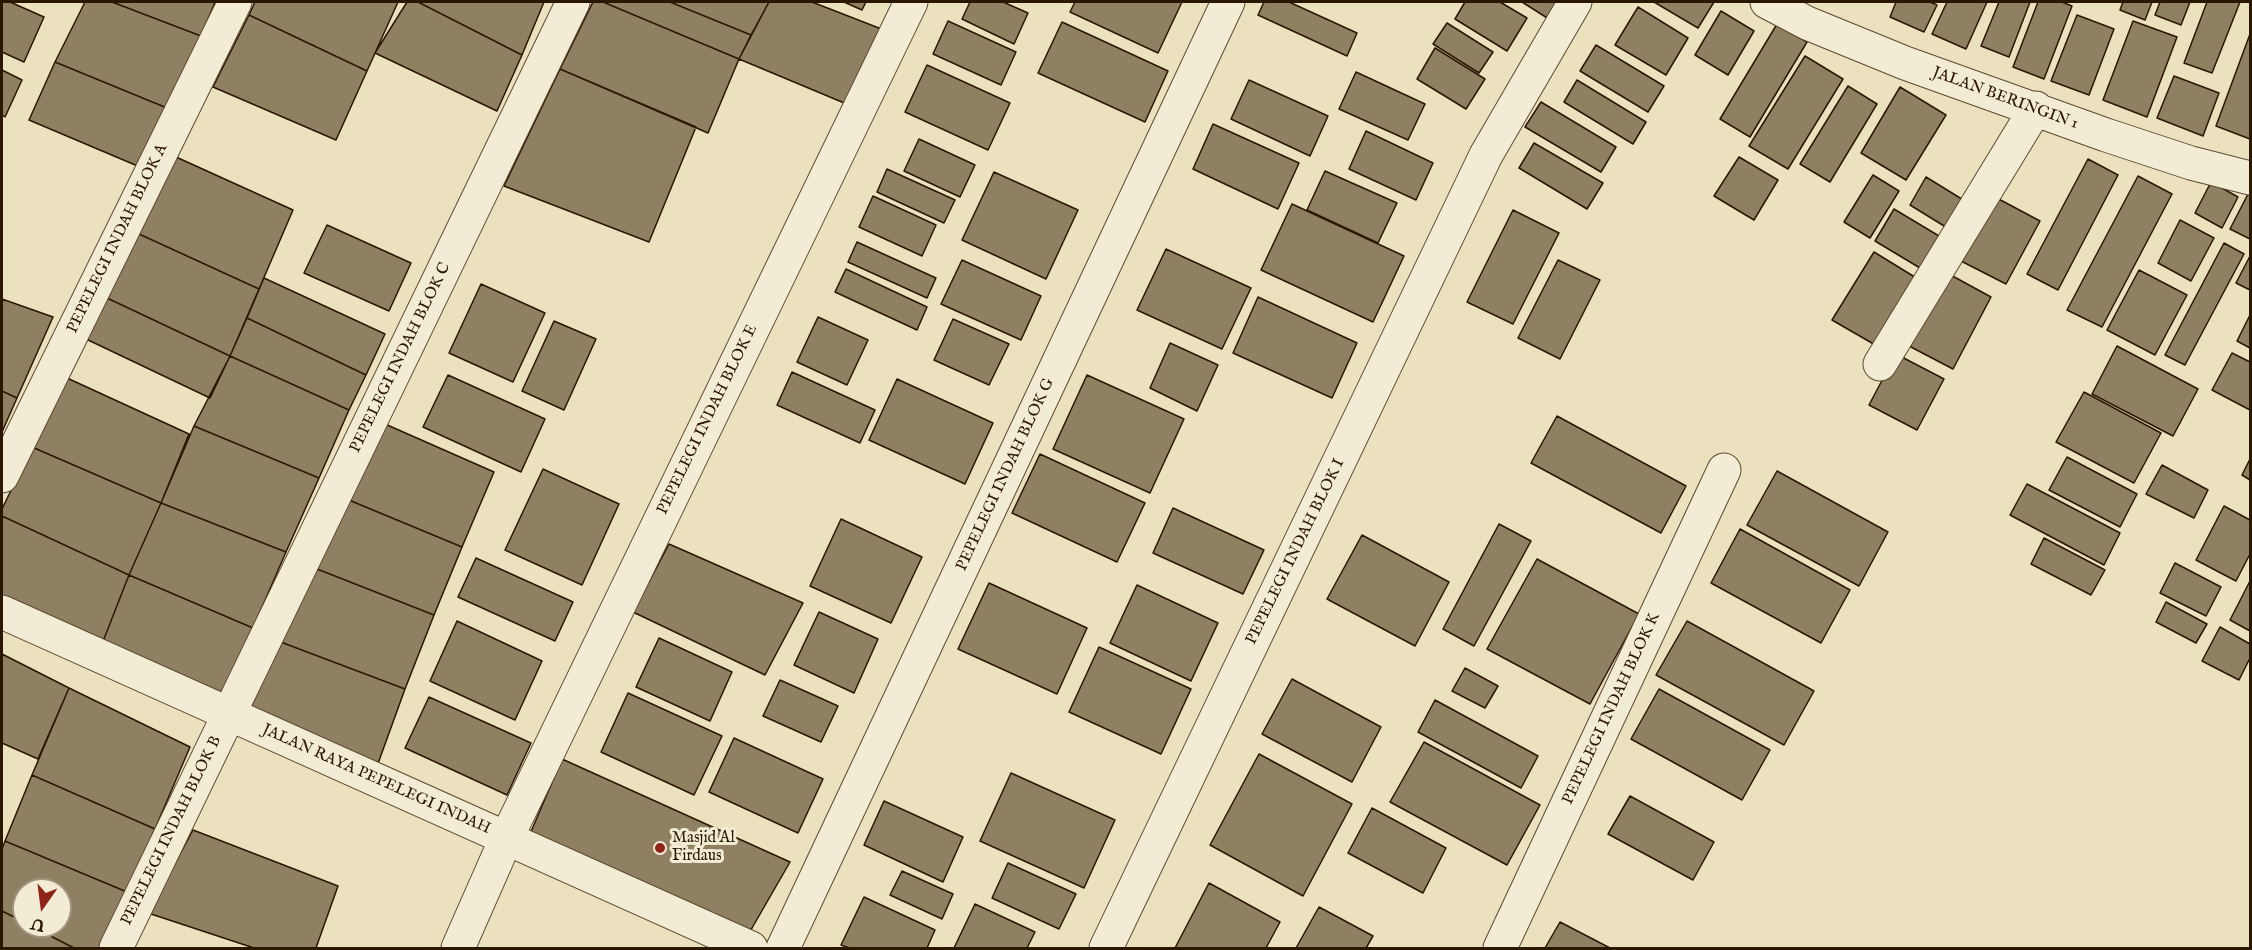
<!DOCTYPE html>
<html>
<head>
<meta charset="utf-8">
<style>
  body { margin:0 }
  #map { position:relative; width:2252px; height:950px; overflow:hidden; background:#ebe1be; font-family:"IM FELL English",serif }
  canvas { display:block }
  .frame { position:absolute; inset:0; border:3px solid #2b1600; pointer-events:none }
  .north { position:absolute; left:12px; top:878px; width:60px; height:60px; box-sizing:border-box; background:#f2ecd5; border:2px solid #a29680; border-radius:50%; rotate:194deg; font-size:16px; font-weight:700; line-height:24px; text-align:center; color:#2b1600 }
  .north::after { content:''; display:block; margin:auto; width:21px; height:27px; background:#8f2418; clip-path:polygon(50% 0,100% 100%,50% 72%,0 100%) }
</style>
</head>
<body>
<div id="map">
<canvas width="2252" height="950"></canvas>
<div class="frame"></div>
<div class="north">U</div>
</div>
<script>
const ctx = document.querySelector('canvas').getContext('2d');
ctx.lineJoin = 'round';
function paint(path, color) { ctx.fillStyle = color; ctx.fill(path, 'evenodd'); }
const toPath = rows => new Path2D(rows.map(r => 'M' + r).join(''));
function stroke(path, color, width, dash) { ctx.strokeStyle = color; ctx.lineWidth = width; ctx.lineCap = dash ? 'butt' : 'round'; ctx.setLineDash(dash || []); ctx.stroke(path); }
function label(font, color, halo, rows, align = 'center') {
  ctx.font = font + ' "IM FELL English",serif'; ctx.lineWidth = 6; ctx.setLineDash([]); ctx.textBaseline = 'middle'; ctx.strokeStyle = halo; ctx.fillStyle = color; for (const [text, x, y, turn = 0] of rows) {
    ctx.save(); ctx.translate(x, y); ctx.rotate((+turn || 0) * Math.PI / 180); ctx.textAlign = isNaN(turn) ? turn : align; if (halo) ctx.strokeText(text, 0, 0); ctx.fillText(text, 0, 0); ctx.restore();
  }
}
const building = toPath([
  [2,2,10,2,44,17,24,62,2,52,2,2],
  [85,2,112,2,201,36,167,108,55,62,85,2],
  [112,2,215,2,201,36,112,2],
  [255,2,398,2,367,71,249,15,255,2],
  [407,2,418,2,522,55,497,111,375,53,407,2],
  [418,2,544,2,522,55,418,2],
  [593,2,603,2,739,59,708,133,560,69,593,2],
  [603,2,670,2,751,35,739,59,603,2],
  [670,2,769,2,751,35,670,2],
  [769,2,812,2,884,30,849,105,739,59,769,2],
  [844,2,866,2,862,10,844,2],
  [970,2,1003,2,1028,13,1014,44,962,19,970,2],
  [1075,2,1182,2,1158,53,1070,12,1075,2],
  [1264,2,1289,2,1357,33,1347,56,1258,15,1264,2],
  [1465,2,1500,2,1527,18,1507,51,1455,19,1465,2],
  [1522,2,1564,2,1552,21,1522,2],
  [1654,2,1714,2,1698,28,1654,2],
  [1896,2,1930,2,1937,5,1924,32,1890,17,1896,2],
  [1947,2,1987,2,1966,49,1932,34,1947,2],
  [1999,2,2030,2,2009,57,1981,46,1999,2],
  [2038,2,2062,2,2072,6,2044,79,2013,67,2038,2],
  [2123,2,2152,2,2145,20,2120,10,2123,2],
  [2160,2,2190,2,2181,25,2155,15,2160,2],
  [2207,2,2240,2,2212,73,2184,63,2207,2],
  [1638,7,1688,38,1666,75,1615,45,1638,7],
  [1721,11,1754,31,1728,75,1695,55,1721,11],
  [249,15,367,71,336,140,213,87,249,15],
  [2077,15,2114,29,2089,95,2051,81,2077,15],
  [948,21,1016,52,1001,85,933,54,948,21],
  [2133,21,2177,37,2147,117,2103,100,2133,21],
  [1062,22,1168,71,1145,122,1038,73,1062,22],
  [1447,23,1493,52,1479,73,1433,44,1447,23],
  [1777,24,1807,42,1750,137,1720,119,1777,24],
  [2250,34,2250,139,2216,126,2250,34],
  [1596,45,1664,86,1648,112,1580,71,1596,45],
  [1435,48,1485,79,1466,109,1417,79,1435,48],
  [1805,56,1843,79,1788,169,1749,146,1805,56],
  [55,62,167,108,140,167,29,120,55,62],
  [927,65,1010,103,988,150,905,112,927,65],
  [560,69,696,127,649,242,504,186,560,69],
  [2,70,22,80,5,117,2,115,2,70],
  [1356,72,1425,104,1408,140,1339,109,1356,72],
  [2174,76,2219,93,2203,136,2157,118,2174,76],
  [1249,80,1328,116,1310,156,1231,119,1249,80],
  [1577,80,1646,122,1633,144,1564,102,1577,80],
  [1848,86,1877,104,1830,182,1800,164,1848,86],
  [1900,87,1946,115,1906,180,1861,153,1900,87],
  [1541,102,1616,147,1601,172,1525,127,1541,102],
  [1213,124,1299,163,1278,209,1193,169,1213,124],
  [1366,131,1433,163,1416,200,1349,169,1366,131],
  [919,139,975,165,960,197,904,171,919,139],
  [1534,143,1603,183,1587,209,1519,168,1534,143],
  [176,157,293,210,259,289,139,234,176,157],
  [1739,157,1778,180,1754,220,1714,196,1739,157],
  [2088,159,2118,175,2058,290,2027,274,2088,159],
  [887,169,955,200,944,223,877,192,887,169],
  [1325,171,1397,203,1378,243,1307,210,1325,171],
  [994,172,1078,210,1046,279,962,240,994,172],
  [1873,175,1899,191,1870,238,1844,222,1873,175],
  [2138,176,2172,194,2102,327,2067,310,2138,176],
  [1926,177,1965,201,1949,229,1910,205,1926,177],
  [2211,182,2238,197,2222,228,2195,213,2211,182],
  [2248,194,2250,195,2250,239,2230,229,2248,194],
  [873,196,936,225,922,256,859,227,873,196],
  [1993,196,2040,221,2006,284,1959,260,1993,196],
  [1292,204,1404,256,1373,322,1261,270,1292,204],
  [1894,209,1939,236,1920,268,1875,241,1894,209],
  [1513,210,1559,233,1513,324,1467,302,1513,210],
  [2180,220,2214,238,2191,281,2158,263,2180,220],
  [327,225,411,263,389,311,304,273,327,225],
  [139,234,259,289,230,356,107,298,139,234],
  [857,242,936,278,927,298,848,262,857,242],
  [2224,243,2244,254,2185,365,2165,355,2224,243],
  [1166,249,1251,288,1222,349,1137,310,1166,249],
  [1874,252,1918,279,1877,346,1832,320,1874,252],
  [2250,256,2250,290,2236,283,2250,256],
  [962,260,1041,296,1021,340,941,304,962,260],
  [1558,260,1600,280,1560,359,1518,338,1558,260],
  [846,269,927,307,917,330,835,292,846,269],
  [2139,270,2187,295,2155,355,2107,330,2139,270],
  [1947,273,1991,297,1953,369,1909,346,1947,273],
  [264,278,385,334,366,375,247,318,264,278],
  [481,284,545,313,513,382,449,353,481,284],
  [1258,297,1357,343,1332,398,1233,353,1258,297],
  [107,298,230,356,210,398,86,339,107,298],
  [2,299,53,317,17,398,2,391,2,299],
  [2250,315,2250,348,2237,341,2250,315],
  [818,317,868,340,847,385,797,362,818,317],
  [247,318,366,375,349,410,230,356,247,318],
  [953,319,1009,344,989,385,934,360,953,319],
  [554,321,596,339,564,410,522,391,554,321],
  [1170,343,1218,365,1197,411,1150,388,1170,343],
  [2117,346,2198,389,2173,436,2092,394,2117,346],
  [2232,353,2250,362,2250,410,2212,390,2232,353],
  [1896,354,1944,379,1917,430,1869,405,1896,354],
  [230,356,349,410,319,478,194,426,230,356],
  [792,372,875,410,860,443,777,405,792,372],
  [448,375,545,419,521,472,423,427,448,375],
  [1087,375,1184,419,1150,493,1053,449,1087,375],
  [67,378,189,434,161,503,32,447,67,378],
  [897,379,993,423,965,484,869,440,897,379],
  [2,391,17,398,2,432,2,391],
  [2084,392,2161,433,2134,483,2056,442,2084,392],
  [1557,416,1686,486,1661,533,1531,463,1557,416],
  [385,424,494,472,462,547,344,498,385,424],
  [194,426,319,478,286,552,161,503,194,426],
  [32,447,161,503,129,575,2,516,2,509,32,447],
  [1040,454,1145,503,1117,562,1012,513,1040,454],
  [2067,457,2137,494,2120,527,2049,490,2067,457],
  [2250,459,2250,480,2242,475,2250,459],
  [2162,465,2208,490,2194,518,2146,494,2162,465],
  [543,469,619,504,582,585,505,550,543,469],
  [1777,471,1888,532,1859,586,1747,525,1777,471],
  [2027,484,2120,533,2104,565,2010,515,2027,484],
  [344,498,462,547,434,615,312,567,344,498],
  [161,503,286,552,253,628,129,575,161,503],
  [2224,506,2250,520,2250,554,2236,581,2196,560,2224,506],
  [1173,508,1264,550,1243,594,1153,553,1173,508],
  [2,516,129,575,100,649,2,605,2,516],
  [841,519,922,557,891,623,810,586,841,519],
  [1499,524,1531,541,1474,646,1443,629,1499,524],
  [1740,529,1850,590,1821,643,1711,583,1740,529],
  [1362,535,1449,582,1415,646,1327,599,1362,535],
  [2044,538,2105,570,2091,595,2031,564,2044,538],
  [669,544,803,603,765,675,633,612,669,544],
  [476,558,573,602,555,641,458,597,476,558],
  [1537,559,1639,614,1590,704,1487,649,1537,559],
  [2175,563,2221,587,2206,616,2160,593,2175,563],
  [312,567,434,615,405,689,278,641,312,567],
  [129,575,253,628,219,707,100,649,129,575],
  [2250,581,2250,631,2230,620,2250,581],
  [989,583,1087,628,1057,694,958,649,989,583],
  [1137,585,1218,623,1191,681,1110,643,1137,585],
  [2166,602,2207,624,2196,643,2156,622,2166,602],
  [819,612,878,639,854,693,794,665,819,612],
  [457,621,542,661,515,720,430,681,457,621],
  [1687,621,1814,691,1784,745,1656,675,1687,621],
  [2220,627,2250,644,2250,658,2239,680,2202,661,2220,627],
  [659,638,732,672,710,721,636,687,659,638],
  [278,641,405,689,376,769,248,715,278,641],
  [1099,647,1191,689,1161,754,1069,712,1099,647],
  [2,654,69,688,38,759,2,743,2,654],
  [1465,668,1498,686,1485,708,1452,691,1465,668],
  [1292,679,1381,727,1352,782,1262,734,1292,679],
  [780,680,838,706,821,742,763,716,780,680],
  [69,688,190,747,155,829,32,775,69,688],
  [1659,689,1770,750,1742,800,1631,739,1659,689],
  [628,693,722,736,694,795,601,752,628,693],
  [429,697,531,743,507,795,405,748,429,697],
  [1435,700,1538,756,1521,788,1418,732,1435,700],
  [734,738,823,779,798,833,709,792,734,738],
  [1424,742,1540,805,1507,865,1390,802,1424,742],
  [1259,754,1352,804,1303,896,1210,845,1259,754],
  [562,759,790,862,748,935,530,834,562,759],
  [1011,773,1115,820,1084,888,980,841,1011,773],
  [32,775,155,829,127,892,5,841,32,775],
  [1630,796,1714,842,1693,880,1608,834,1630,796],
  [884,801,963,837,943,882,864,845,884,801],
  [1372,808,1446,848,1423,893,1348,853,1372,808],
  [193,830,338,886,316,948,254,948,148,913,193,830],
  [5,841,127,892,100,948,74,948,31,926,60,926,60,890,24,890,24,922,2,911,2,849,5,841],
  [1008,863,1076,894,1059,929,992,898,1008,863],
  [902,871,953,894,942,919,890,895,902,871],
  [1209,883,1280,922,1266,948,1175,948,1209,883],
  [864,897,935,930,927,948,849,948,841,945,864,897],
  [975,904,1035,932,1027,948,954,948,975,904],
  [1319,907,1373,936,1366,948,1296,948,1319,907],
  [2,911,24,922,24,926,31,926,74,948,2,948,2,911],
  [1560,922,1610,948,1545,948,1560,922]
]);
paint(building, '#8f8063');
stroke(building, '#2b1600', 1.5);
const minor = toPath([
  [1767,2,1807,23,1905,63,2106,135,2191,163,2250,178],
  [1880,364,2036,108],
  [2,476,235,2],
  [116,948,573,2],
  [458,948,506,839,911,2],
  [783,948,1228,2],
  [1106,948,1486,155,1575,2],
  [1500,948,1724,470]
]);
const tertiary = toPath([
  [2,612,751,948]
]);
stroke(minor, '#5b4930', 35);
stroke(tertiary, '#5b4930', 35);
stroke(minor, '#f2ecd5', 33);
stroke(tertiary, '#f2ecd5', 33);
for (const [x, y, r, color] of [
  [660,848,6,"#8f2418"]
]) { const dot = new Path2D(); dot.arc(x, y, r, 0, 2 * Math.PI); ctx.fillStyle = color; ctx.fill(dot); stroke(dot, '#f2ecd5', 2); }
label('16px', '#2b1600', '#f2ecd5', [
  ["JALAN BERINGIN 1",2005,99,20],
  ["PEPELEGI INDAH BLOK A",118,239,-64],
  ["PEPELEGI INDAH BLOK C",401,358,-64],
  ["PEPELEGI INDAH BLOK E",708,420,-64],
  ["PEPELEGI INDAH BLOK G",1006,475,-65],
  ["PEPELEGI INDAH BLOK I",1296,552,-64],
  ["PEPELEGI INDAH BLOK K",1612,709,-65],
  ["JALAN RAYA PEPELEGI INDAH",376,780,24],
  ["PEPELEGI INDAH BLOK B",172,831,-64]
]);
label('16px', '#2b1600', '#f2ecd5', [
  ["Masjid Al",672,839],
  ["Firdaus",672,857]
], 'left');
</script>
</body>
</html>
